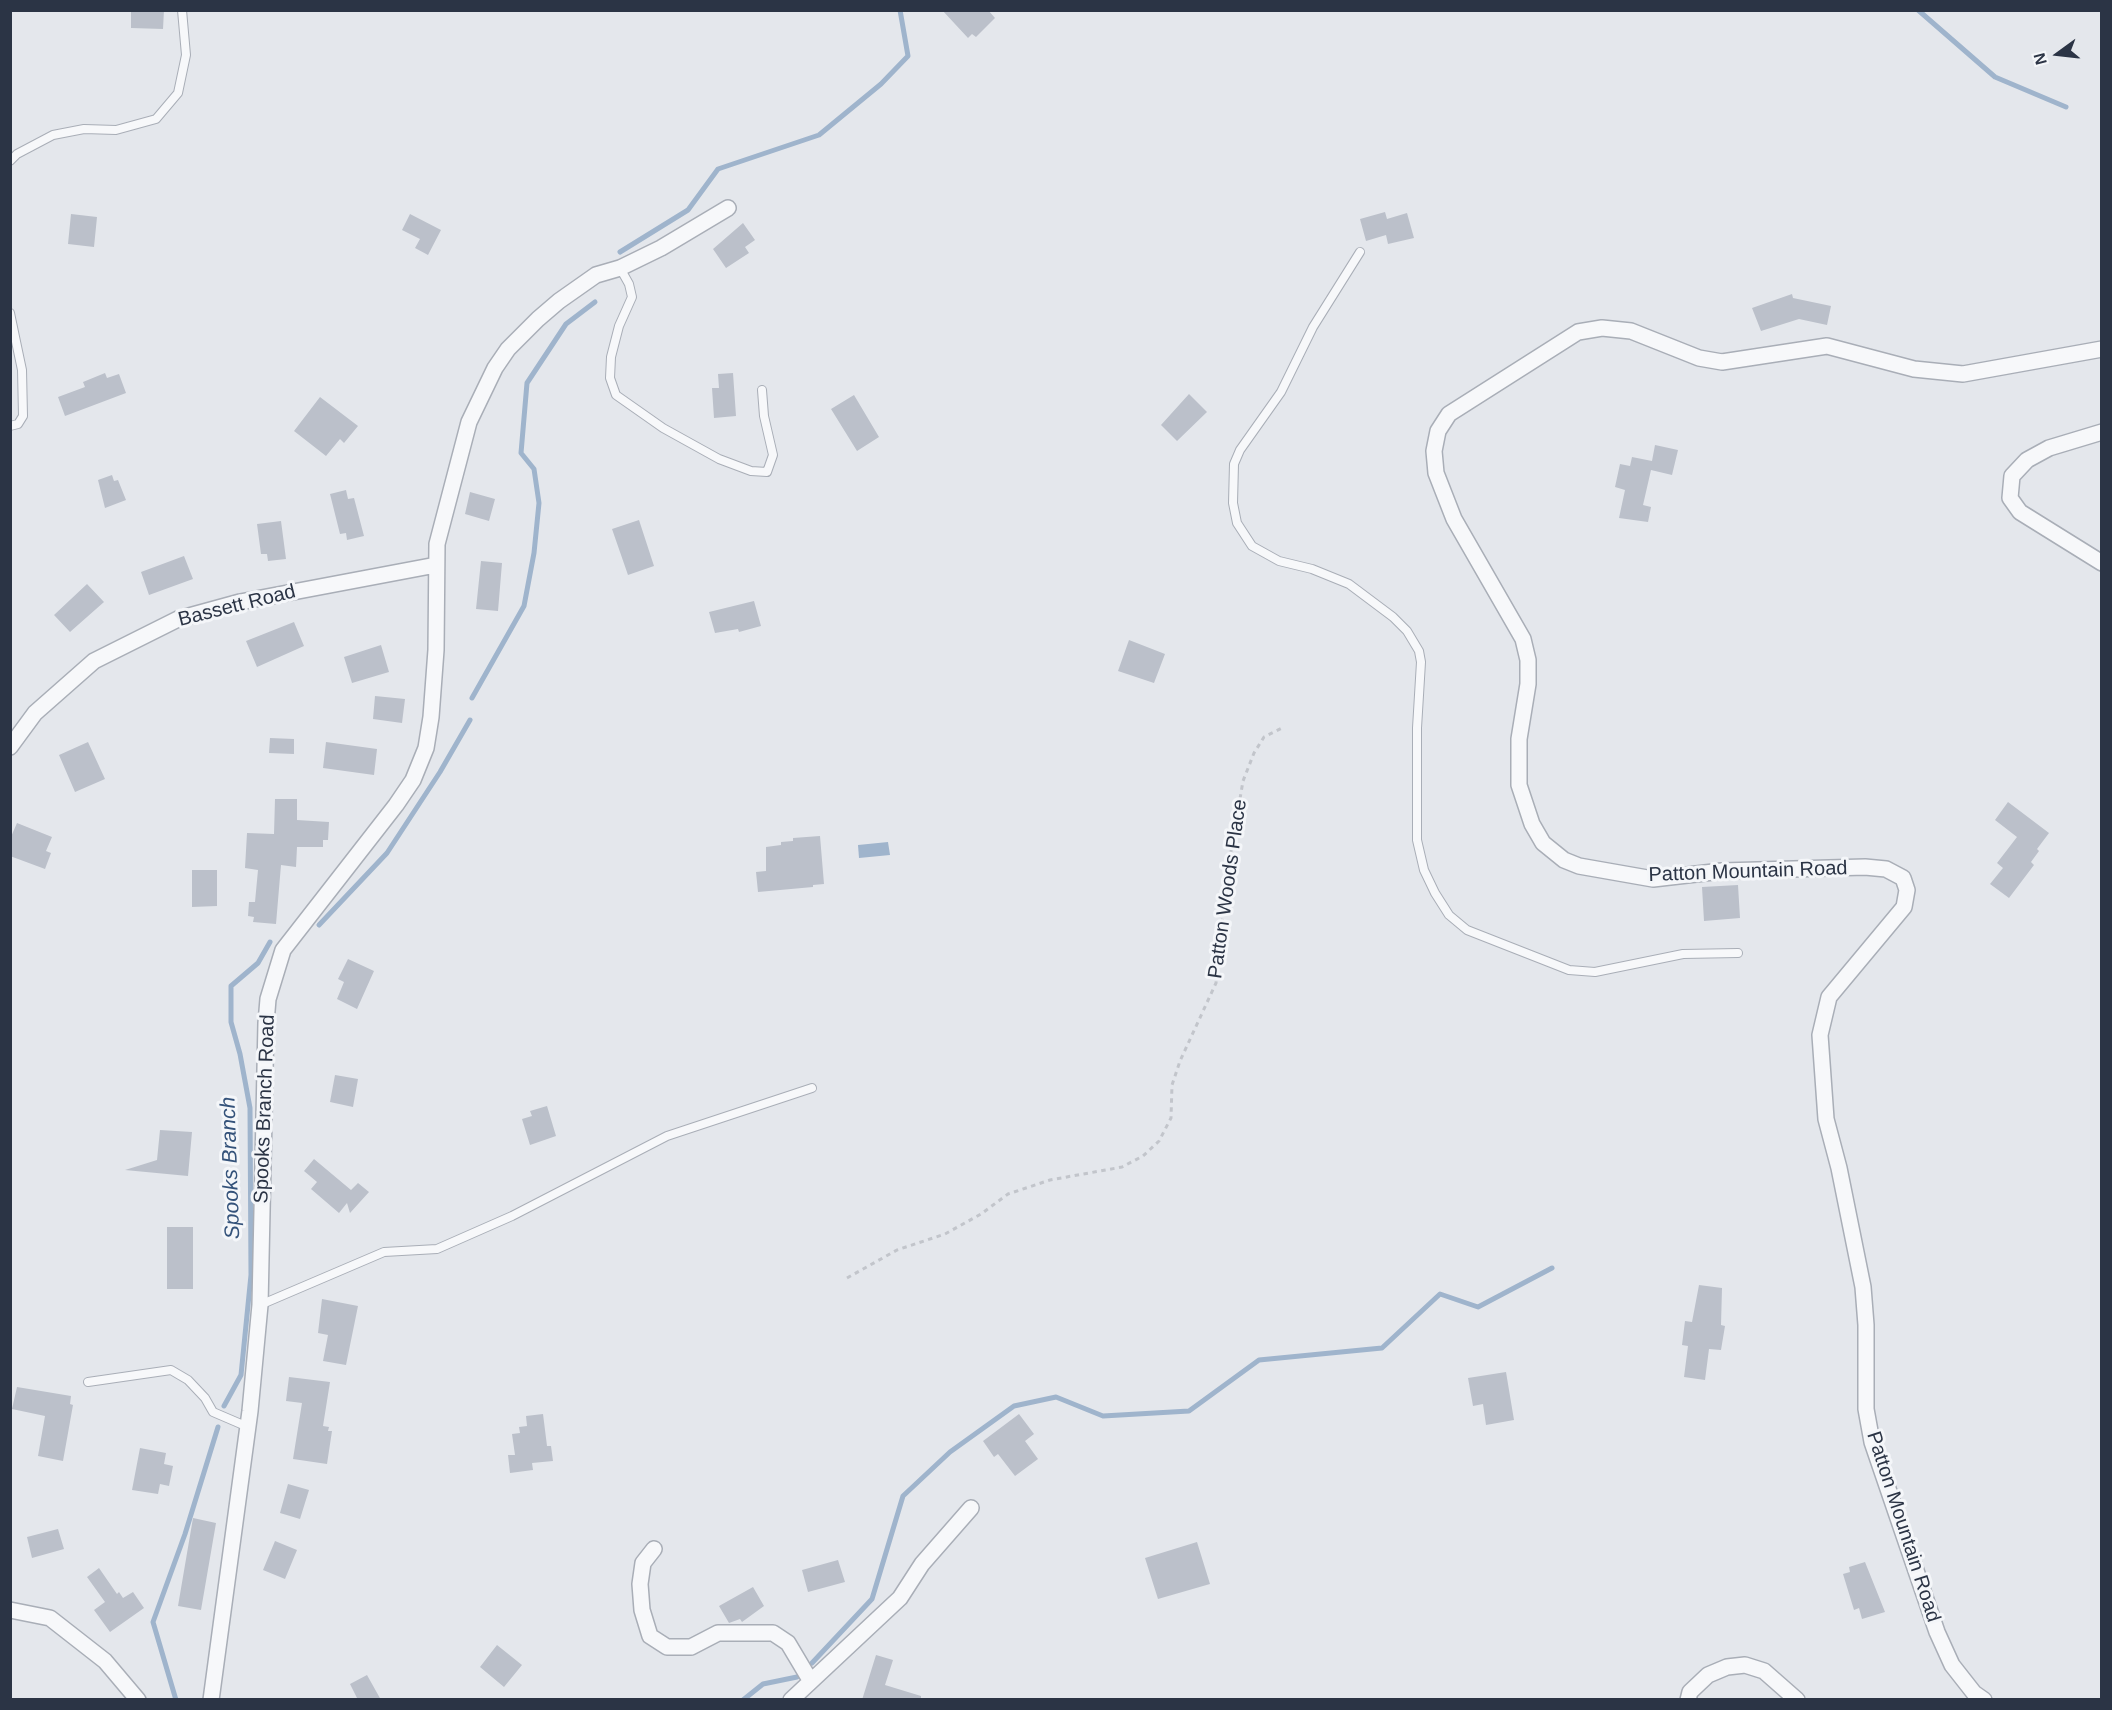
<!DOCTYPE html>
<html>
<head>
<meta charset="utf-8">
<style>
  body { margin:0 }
  #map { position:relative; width:2112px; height:1710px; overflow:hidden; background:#e4e7ec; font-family:Helvetica,sans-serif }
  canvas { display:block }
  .frame { position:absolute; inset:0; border:12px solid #2b3445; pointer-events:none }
  .north { position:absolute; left:2028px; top:24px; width:60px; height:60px; -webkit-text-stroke:4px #f4f6f9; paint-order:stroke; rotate:255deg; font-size:16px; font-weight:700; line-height:24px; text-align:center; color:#2b3445 }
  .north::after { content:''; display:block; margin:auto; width:21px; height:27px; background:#2b3445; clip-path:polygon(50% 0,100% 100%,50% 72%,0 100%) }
</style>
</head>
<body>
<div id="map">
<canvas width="2112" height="1710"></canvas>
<div class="frame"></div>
<div class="north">N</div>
</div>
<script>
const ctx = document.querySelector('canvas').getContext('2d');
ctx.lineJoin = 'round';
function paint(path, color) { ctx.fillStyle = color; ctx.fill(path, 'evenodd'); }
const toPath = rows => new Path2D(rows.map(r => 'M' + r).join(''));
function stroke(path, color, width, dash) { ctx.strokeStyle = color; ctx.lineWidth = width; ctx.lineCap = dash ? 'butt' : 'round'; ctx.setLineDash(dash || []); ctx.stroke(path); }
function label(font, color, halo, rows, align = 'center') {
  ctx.font = font + ' Helvetica,sans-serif'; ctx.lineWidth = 6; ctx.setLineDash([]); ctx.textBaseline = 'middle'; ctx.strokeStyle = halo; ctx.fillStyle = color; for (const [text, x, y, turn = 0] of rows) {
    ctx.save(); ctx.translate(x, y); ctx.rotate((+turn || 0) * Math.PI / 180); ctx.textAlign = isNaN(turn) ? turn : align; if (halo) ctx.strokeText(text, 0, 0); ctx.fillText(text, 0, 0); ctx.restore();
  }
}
paint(toPath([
  [888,842,890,855,859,858,858,845]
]), '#9fb4cc');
stroke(toPath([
  [1918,10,1995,77,2066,107],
  [620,252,688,210,718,169,819,135,881,84,908,56,900,10],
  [472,698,524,606,534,553,539,503,534,469,521,453,527,383,566,324,595,302],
  [319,925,387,853,440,772,470,720],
  [224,1406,241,1375,251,1275,250,1108,240,1054,231,1022,231,986,258,963,270,942],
  [812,1663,872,1599,903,1496,950,1452,1014,1406,1056,1397,1103,1416,1189,1411,1259,1360,1382,1348,1440,1294,1478,1307,1552,1268],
  [176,1700,153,1622,185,1534,218,1427],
  [743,1700,763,1684,797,1677]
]), '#9fb4cc', 5);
paint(toPath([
  [131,10,164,10,163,29,131,28],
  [942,10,988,10,995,18,976,37,972,34,968,38],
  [1385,212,1387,219,1407,213,1414,238,1388,244,1386,235,1366,241,1360,219],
  [71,214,97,217,94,247,68,244],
  [410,214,441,230,428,255,415,248,420,239,402,230],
  [743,223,755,240,745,247,749,253,726,268,713,249],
  [1792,294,1793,298,1831,306,1827,325,1799,319,1761,331,1752,308],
  [105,373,107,378,119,374,126,393,65,416,58,397,85,387,83,382],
  [733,373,736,416,714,418,712,388,719,388,718,374],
  [1189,394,1207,412,1177,441,1161,425],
  [854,395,879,437,857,451,831,409],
  [320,397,358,426,344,443,340,439,326,456,294,431],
  [1655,445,1678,450,1672,475,1651,470,1643,505,1651,507,1648,522,1619,518,1625,490,1615,487,1620,464,1630,466,1632,457,1652,461],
  [112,475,114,481,118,480,126,500,105,508,98,480],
  [346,490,348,499,354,498,364,536,347,540,346,533,340,534,330,494],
  [470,492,495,499,489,521,465,514],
  [639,520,654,566,628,575,612,529],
  [281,521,286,559,268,561,267,554,261,554,257,524],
  [184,556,193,579,149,595,141,572],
  [481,561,502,563,498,611,476,609],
  [87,584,104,602,70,632,54,615],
  [754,601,761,626,739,632,738,629,715,633,709,612],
  [294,622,304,646,257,667,246,641],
  [1129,640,1165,654,1154,683,1118,671],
  [381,645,389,672,352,683,344,657],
  [375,696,405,699,402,723,373,719],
  [270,738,294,739,294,754,269,753],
  [88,742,105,779,75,792,59,755],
  [326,742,377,749,374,775,323,768],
  [275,799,297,799,297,820,329,822,328,840,323,840,323,847,297,847,296,867,281,865,276,924,253,922,254,917,248,916,249,902,255,902,258,870,245,868,247,833,274,834],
  [2008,802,2049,833,2037,849,2039,851,2031,862,2034,865,2009,898,1990,884,2003,868,1997,863,2017,837,1995,820],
  [17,823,52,837,46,851,51,853,45,869,10,856,10,839],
  [820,836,824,884,813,885,813,887,758,892,756,872,766,871,766,847,781,845,781,842,793,841,793,838],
  [192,870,217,870,217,906,192,907],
  [1738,885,1740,918,1704,921,1702,887],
  [348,959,374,971,357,1009,337,999,344,982,338,979],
  [335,1075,358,1079,353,1107,330,1102],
  [547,1106,556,1136,530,1145,522,1119,532,1116,530,1111],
  [160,1130,192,1132,188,1176,125,1170,157,1160],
  [314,1159,351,1190,358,1183,369,1192,350,1213,347,1203,339,1213,311,1189,317,1182,304,1171],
  [167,1227,193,1227,193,1289,167,1289],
  [1699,1285,1722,1288,1721,1325,1725,1326,1721,1350,1709,1349,1705,1380,1684,1377,1688,1346,1682,1345,1685,1321,1692,1322],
  [322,1299,358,1306,346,1365,323,1361,328,1335,318,1333],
  [1506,1372,1514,1420,1486,1425,1483,1404,1473,1406,1468,1378],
  [289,1377,330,1382,323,1426,329,1427,328,1431,332,1431,327,1464,293,1459,302,1403,286,1401],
  [17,1387,71,1396,70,1404,73,1405,63,1461,38,1456,45,1416,12,1409],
  [543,1414,547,1446,551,1446,553,1461,532,1463,533,1470,510,1473,508,1455,515,1455,512,1434,520,1433,519,1427,527,1426,526,1416],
  [1019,1414,1034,1434,1025,1441,1038,1459,1015,1476,998,1454,994,1457,983,1441],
  [140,1448,166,1453,164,1464,173,1466,169,1486,160,1484,158,1494,132,1490],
  [288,1484,309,1490,300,1519,280,1513],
  [193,1518,216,1523,201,1610,178,1606],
  [58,1529,64,1549,32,1558,27,1537],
  [275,1541,297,1550,285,1579,263,1570],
  [1197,1542,1210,1584,1158,1599,1145,1558],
  [838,1560,845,1582,808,1592,802,1570],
  [1865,1562,1885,1612,1862,1619,1859,1608,1854,1610,1843,1574,1850,1572,1849,1567],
  [99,1568,117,1594,119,1592,123,1598,133,1592,144,1608,110,1632,94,1610,105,1602,87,1577],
  [753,1587,764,1606,742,1622,740,1619,729,1623,719,1606],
  [497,1645,522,1665,504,1687,480,1667],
  [876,1655,893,1660,885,1685,921,1696,921,1700,862,1700],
  [367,1675,381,1700,358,1700,350,1684]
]), '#bbc0ca');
const lane = toPath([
  [10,161,17,154,53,135,84,129,116,130,156,119,178,93,186,55,182,10],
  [1360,252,1313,327,1281,392,1240,450,1234,464,1233,503,1237,523,1252,546,1279,561,1312,569,1349,584,1393,617,1407,631,1419,651,1421,662,1417,728,1417,840,1424,870,1435,893,1449,915,1467,930,1569,970,1595,972,1683,954,1738,953],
  [620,268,629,284,632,297,619,326,611,357,610,378,616,395,663,428,719,459,751,471,767,472,773,455,764,416,762,390],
  [10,313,22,370,23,416,18,424,10,426],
  [260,1305,384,1252,437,1249,512,1216,667,1136,812,1088],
  [88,1382,171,1370,188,1380,205,1398,213,1412,248,1427]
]);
const street = toPath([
  [2102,432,2049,448,2027,460,2012,476,2010,498,2020,512,2102,563],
  [10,747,35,713,94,661,178,619,240,602,436,565],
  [654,1549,643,1563,640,1584,642,1610,650,1636,667,1647,691,1647,718,1633,773,1633,788,1643,810,1680],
  [10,1610,50,1618,105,1661,138,1700],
  [211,1700,250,1411,260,1305,266,1023,268,999,283,950,396,805,413,780,426,748,431,717,436,650,437,544,469,422,495,368,508,349,538,319,559,301,596,275,620,268,661,248,728,208],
  [791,1700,900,1598,922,1564,971,1508],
  [1688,1700,1690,1692,1708,1675,1727,1667,1745,1665,1764,1671,1797,1700],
  [1984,1700,1974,1693,1952,1665,1937,1632,1872,1442,1866,1409,1866,1325,1863,1287,1839,1168,1826,1119,1820,1035,1829,997,1904,907,1907,890,1903,878,1886,869,1865,867,1722,871,1653,879,1579,866,1564,860,1543,843,1532,824,1519,785,1519,739,1528,684,1528,660,1523,639,1454,519,1436,473,1434,451,1438,431,1449,414,1578,332,1602,328,1631,331,1699,358,1722,362,1827,346,1914,369,1963,374,2102,349]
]);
stroke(lane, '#a9aeb7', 10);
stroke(street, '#a9aeb7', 18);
stroke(toPath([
  [847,1278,897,1250,945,1234,981,1214,1008,1194,1050,1180,1122,1167,1143,1156,1159,1141,1171,1118,1172,1085,1180,1061,1216,983,1227,875,1243,781,1254,753,1264,737,1282,728]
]), '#c2c5cb', 3, [4.5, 4.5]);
stroke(lane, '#f7f8fa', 8);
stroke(street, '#f7f8fa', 15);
label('20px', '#2b3445', '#f4f6f9', [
  ["Bassett Road",237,606,-14],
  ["Patton Mountain Road",1748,872,-2],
  ["Patton Woods Place",1228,889,-82],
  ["Spooks Branch Road",265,1109,-88],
  ["Patton Mountain Road",1903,1527,72]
]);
label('italic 21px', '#34527a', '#f4f6f9', [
  ["Spooks Branch",231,1168,-92]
]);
</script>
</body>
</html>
